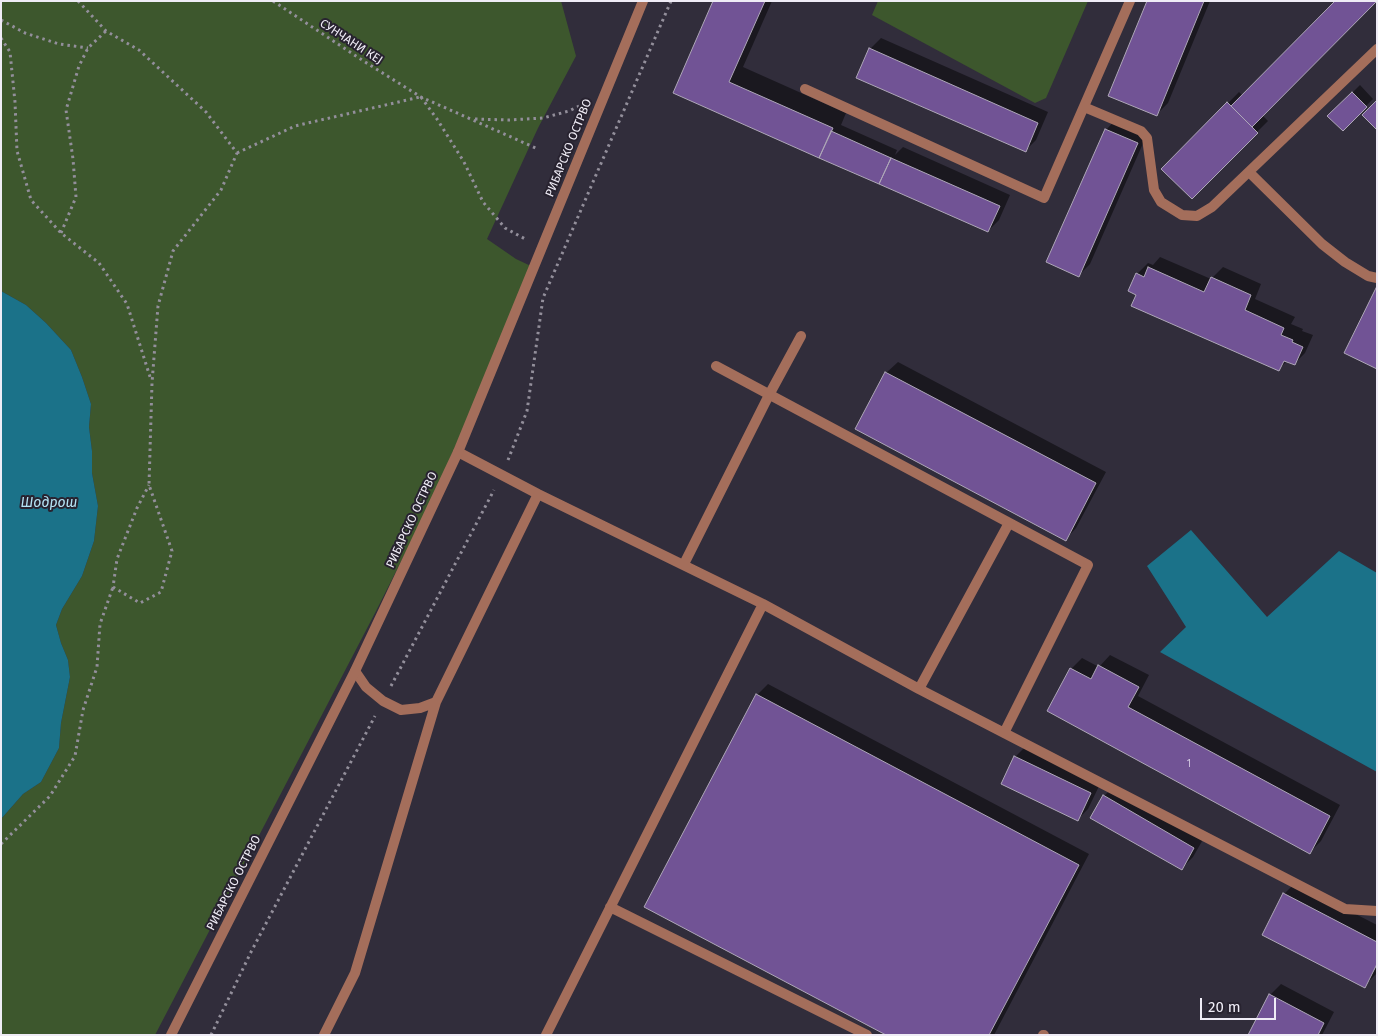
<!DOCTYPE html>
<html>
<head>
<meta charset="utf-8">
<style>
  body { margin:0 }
  #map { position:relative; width:1378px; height:1036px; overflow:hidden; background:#312d3b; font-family:"Fira Sans",sans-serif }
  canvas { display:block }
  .frame { position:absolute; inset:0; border:2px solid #efecf6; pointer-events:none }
  .scale { position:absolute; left:1200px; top:998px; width:76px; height:22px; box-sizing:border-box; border:2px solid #efecf6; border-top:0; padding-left:6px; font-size:15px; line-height:18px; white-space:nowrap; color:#efecf6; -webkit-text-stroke:4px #282330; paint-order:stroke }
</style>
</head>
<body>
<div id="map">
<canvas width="1378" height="1036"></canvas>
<div class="frame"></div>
<div class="scale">20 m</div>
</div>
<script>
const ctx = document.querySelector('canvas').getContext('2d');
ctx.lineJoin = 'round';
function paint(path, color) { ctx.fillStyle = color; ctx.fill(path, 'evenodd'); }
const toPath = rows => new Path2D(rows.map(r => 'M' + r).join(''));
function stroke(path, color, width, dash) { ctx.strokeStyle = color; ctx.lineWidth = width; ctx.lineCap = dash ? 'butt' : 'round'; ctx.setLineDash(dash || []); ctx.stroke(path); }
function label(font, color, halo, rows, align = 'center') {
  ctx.font = font + ' "Fira Sans",sans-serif'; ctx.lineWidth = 4; ctx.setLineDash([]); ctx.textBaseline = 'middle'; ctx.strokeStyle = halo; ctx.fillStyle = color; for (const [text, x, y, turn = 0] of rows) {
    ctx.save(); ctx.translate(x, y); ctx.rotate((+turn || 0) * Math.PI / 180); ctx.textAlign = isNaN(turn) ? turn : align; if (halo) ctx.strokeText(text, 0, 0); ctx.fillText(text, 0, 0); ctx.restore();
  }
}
paint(toPath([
  [1,1,561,1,576,56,538,128,487,239,516,259,533,267,433,498,375,613,155,1035,1,1035,1,819,23,794,41,782,59,748,61,723,70,677,68,660,61,643,56,625,62,609,82,576,94,541,98,506,92,473,92,451,89,427,91,404,82,377,71,350,46,323,26,305,1,291],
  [878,1,1088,1,1046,98,1035,103,872,15]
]), '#3d572d');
paint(toPath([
  [1,291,26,305,46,323,71,350,82,377,91,404,89,427,92,451,92,473,98,506,94,541,82,576,62,609,56,625,61,643,68,660,70,677,61,723,59,748,41,782,23,794,1,819],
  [1191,530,1267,617,1339,551,1377,573,1377,772,1160,652,1186,627,1147,566]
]), '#1b7289');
paint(toPath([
  [715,1,772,1,743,67,846,113,841,125,897,150,895,155,903,147,1010,195,999,220,988,231,675,93],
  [1149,1,1210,1,1168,103,1157,114],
  [881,38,1048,112,1036,140,1025,151,870,49],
  [1360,85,1373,99,1343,129,1329,116],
  [1239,92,1268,121,1192,197,1163,169],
  [1117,118,1148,132,1090,264,1079,275,1106,130],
  [1160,257,1211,279,1223,267,1261,284,1255,299,1295,317,1291,324,1303,329,1302,331,1313,335,1305,353,1294,364,1287,361,1279,369,1138,294,1137,274,1148,263,1153,265],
  [898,362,1106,472,1076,528,1065,540,857,429,886,373],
  [1110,655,1149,675,1138,696,1340,805,1321,841,1310,852,1071,669,1082,658,1099,667],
  [768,684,1089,854,994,1035,889,1035,757,695],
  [1026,746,1101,782,1088,809,1077,820,1015,757],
  [1115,785,1205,836,1193,857,1181,869,1104,796],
  [1295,883,1377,925,1377,973,1364,986,1284,894],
  [1281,984,1334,1012,1322,1035,1249,1035,1270,995]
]), '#0007');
const building = toPath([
  [713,1,765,1,729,82,833,128,819,158,673,93,713,1],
  [1147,1,1204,1,1157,116,1108,96,1147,1],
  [1335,1,1377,1,1252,127,1231,106,1335,1],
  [869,48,1038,123,1026,152,856,78,869,48],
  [1352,92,1367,107,1343,131,1327,116,1352,92],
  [1377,100,1377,130,1362,115,1377,100],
  [1227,102,1258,133,1192,199,1161,169,1227,102],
  [1105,129,1138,143,1079,277,1046,262,1105,129],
  [831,131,891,158,879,184,819,158,831,131],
  [891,158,1000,206,988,232,879,184,891,158],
  [1148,267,1204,292,1211,277,1251,295,1245,310,1284,328,1281,335,1293,340,1292,342,1303,347,1295,365,1284,361,1279,371,1131,306,1136,295,1128,291,1136,273,1144,277,1148,267],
  [1377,286,1377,369,1344,353,1377,286],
  [885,372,1096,483,1066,541,855,429,885,372],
  [1098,665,1139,687,1128,707,1330,816,1310,854,1047,711,1070,668,1091,679,1098,665],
  [756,694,1079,865,989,1035,886,1035,644,907,756,694],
  [1014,756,1091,793,1078,821,1001,784,1014,756],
  [1103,795,1194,848,1182,870,1090,818,1103,795],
  [1283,893,1377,942,1377,964,1365,988,1262,935,1283,893],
  [1269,994,1324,1023,1318,1035,1248,1035,1269,994]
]);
paint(building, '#715395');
stroke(building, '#aea7b8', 1);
stroke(toPath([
  [78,1,106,31,139,50,206,112,237,153,221,190,173,251,158,306,152,383,149,485,172,551,161,592,140,603,113,587,117,559,137,508,149,485],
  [273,1,365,62,421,97,538,149],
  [1,20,25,33,59,44,88,48],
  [1,38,10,52,15,102,17,151,31,200,61,233,99,263,127,304,151,380],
  [421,97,437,119,464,162,483,202,505,228,527,240],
  [475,119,509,120,543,118,569,111,579,106],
  [237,153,295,126,420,97],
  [61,233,76,197,73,159,66,110,79,66,88,48,106,31],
  [508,460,527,411,543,298,671,1],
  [391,686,494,490],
  [1,844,50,796,75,756,83,710,97,667,100,624,113,587],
  [211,1035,251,952,375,716]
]), '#938f9b', 3, [2.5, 4]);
stroke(toPath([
  [805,89,1044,198,1130,1],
  [1084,107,1141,131,1147,138,1154,190,1161,202,1182,215,1197,216,1212,207,1377,49],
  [1249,172,1322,244,1345,262,1368,276,1377,278],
  [716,366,1088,565,1004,733],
  [458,452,538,494,763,604,919,689,1345,909,1377,911],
  [684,564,769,395,801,336],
  [355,671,366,687,383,701,401,710,420,708,436,702],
  [919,689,1009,523],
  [610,907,867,1035],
  [324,1035,355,973,436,702,538,494],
  [546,1035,763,604],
  [1043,1035,1044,1035]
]), '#a46e5b', 10);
stroke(toPath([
  [171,1035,355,671,458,452,643,1]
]), '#a46e5b', 10);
label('10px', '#d0c6de', null, [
  ["1",1189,764]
]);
label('12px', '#efecf6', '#282330', [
  ["СУНЧАНИ КЕЈ",351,42,33],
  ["РИБАРСКО ОСТРВО",569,148,-68],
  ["РИБАРСКО ОСТРВО",412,520,-65],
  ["РИБАРСКО ОСТРВО",234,883,-63]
]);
label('italic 14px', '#b5e5f6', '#282330', [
  ["Шодрош",49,503]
]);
</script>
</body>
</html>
